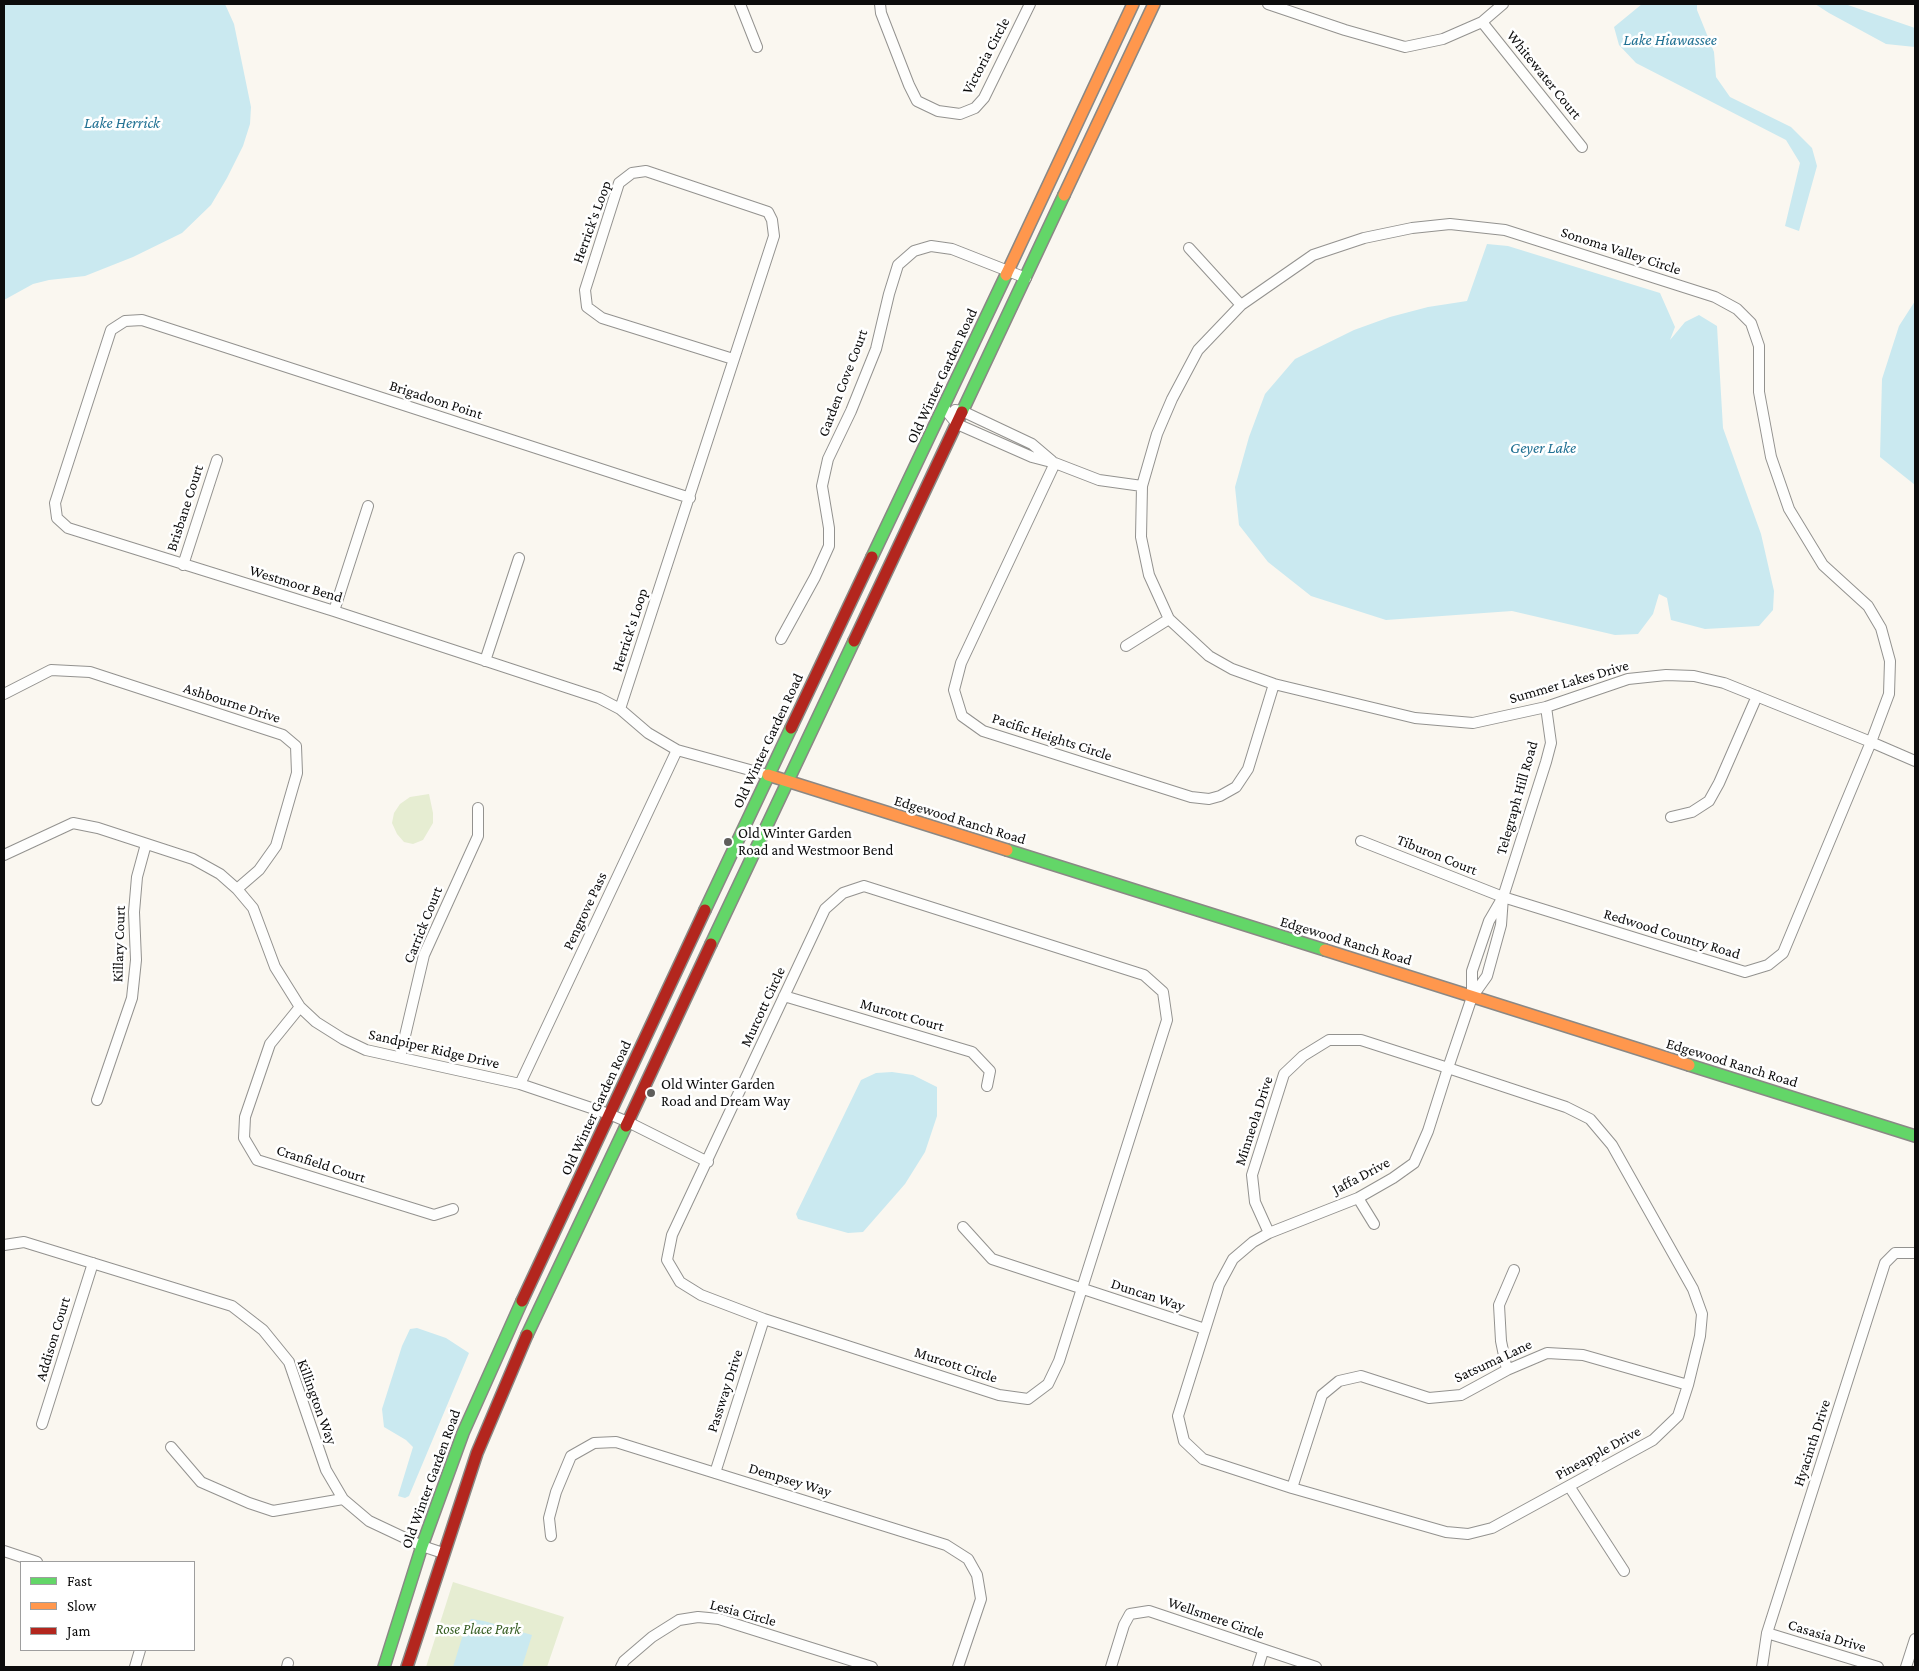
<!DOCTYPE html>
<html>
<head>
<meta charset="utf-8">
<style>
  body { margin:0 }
  #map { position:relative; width:1919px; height:1671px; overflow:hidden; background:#faf7f0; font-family:"Crimson Pro",serif }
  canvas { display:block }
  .frame { position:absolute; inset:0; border:5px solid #0c0c0c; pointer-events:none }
  .legend { position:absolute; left:20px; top:1561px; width:175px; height:90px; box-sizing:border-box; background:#fff; border:1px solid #9e9e9e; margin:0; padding:6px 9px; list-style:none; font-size:15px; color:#0c0c0c }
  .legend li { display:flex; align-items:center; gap:10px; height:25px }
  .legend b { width:25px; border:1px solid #9e9e9e }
</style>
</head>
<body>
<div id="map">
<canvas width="1919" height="1671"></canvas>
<div class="frame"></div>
<ul class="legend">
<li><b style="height:6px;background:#63d668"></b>Fast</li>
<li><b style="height:6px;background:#ff974d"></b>Slow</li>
<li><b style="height:6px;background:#b3261e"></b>Jam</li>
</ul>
</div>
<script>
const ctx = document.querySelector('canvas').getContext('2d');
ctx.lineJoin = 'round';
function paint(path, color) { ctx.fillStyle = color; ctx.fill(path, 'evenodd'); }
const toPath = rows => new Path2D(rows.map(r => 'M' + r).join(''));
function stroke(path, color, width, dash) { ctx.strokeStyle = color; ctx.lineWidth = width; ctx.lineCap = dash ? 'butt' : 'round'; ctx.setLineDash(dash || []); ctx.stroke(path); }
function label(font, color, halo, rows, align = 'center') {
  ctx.font = font + ' "Crimson Pro",serif'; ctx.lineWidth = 5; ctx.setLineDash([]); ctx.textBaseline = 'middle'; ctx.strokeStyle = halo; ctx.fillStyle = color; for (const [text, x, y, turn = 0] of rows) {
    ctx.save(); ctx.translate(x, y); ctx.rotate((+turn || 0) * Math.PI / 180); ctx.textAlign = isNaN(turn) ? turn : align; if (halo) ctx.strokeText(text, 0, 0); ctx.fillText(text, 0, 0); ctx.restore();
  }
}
paint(toPath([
  [429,794,433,813,433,823,423,840,413,844,404,842,397,834,392,823,394,813,400,804,410,797],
  [453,1582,564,1617,547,1667,426,1667]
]), '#e6edd2');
paint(toPath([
  [4,4,225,4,234,24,251,107,250,124,243,146,227,178,211,205,182,233,133,257,85,276,49,280,33,284,4,300],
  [1642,4,1697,4,1697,10,1714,52,1716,77,1730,97,1791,127,1812,148,1817,166,1799,231,1785,226,1800,163,1786,140,1636,63,1619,45,1614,27],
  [1815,4,1845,4,1915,28,1915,47,1886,44,1829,13],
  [1487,244,1508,246,1660,293,1675,327,1670,340,1685,322,1699,315,1717,326,1723,428,1761,534,1774,591,1773,610,1759,626,1705,629,1671,620,1667,598,1659,594,1653,614,1638,634,1615,635,1512,611,1386,620,1311,596,1268,562,1239,525,1235,487,1249,437,1265,394,1295,359,1354,330,1390,317,1428,307,1467,301],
  [1915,301,1915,485,1880,457,1882,379,1899,326],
  [892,1072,913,1075,937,1087,937,1116,925,1152,905,1184,863,1232,848,1233,798,1219,796,1214,861,1080,876,1073],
  [417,1328,446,1338,469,1353,409,1496,405,1498,398,1496,413,1447,406,1440,384,1427,382,1409,402,1346,410,1329],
  [471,1619,484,1621,532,1635,522,1667,453,1667,465,1628]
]), '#cae9f0');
const street = toPath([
  [740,4,757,47],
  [880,4,881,13,909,85,917,101,938,111,960,114,975,108,984,98,1030,4],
  [1268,4,1345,30,1405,47,1443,39,1482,22,1503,4],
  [1482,22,1582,147],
  [1189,248,1241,305],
  [944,408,957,424,1032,457,1055,463,1099,480,1142,486],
  [955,410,962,411,1032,444,1052,461],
  [1055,463,961,663,954,690,962,716,983,731,1191,797,1209,799,1220,796,1236,787,1248,769,1274,684],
  [690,498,142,320,125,321,111,330,55,503,57,518,68,528,334,611,599,698,620,709,648,733,677,750,768,775],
  [183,565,217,460],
  [334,611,368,506],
  [781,639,815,577,829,546,829,528,822,486,828,459,851,411,876,349,889,294,898,265,914,251,931,246,952,249,1026,278],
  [1126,646,1169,619],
  [485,661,519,558],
  [4,694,51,670,90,672,283,735,296,746,297,773,276,846,259,870,237,889],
  [620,709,774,236,772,220,768,212,646,171,632,173,619,183,585,290,587,307,602,318,733,359],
  [1671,817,1692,812,1709,801,1719,783,1757,696],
  [1361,841,1503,897,1745,972,1768,965,1783,953,1871,742,1889,694,1890,661,1881,628,1868,606,1823,565,1789,509,1771,457,1759,392,1759,346,1751,323,1737,309,1715,297,1505,230,1450,224,1412,228,1364,238,1313,255,1241,305,1198,350,1172,399,1157,434,1142,486,1141,537,1149,575,1169,619,1209,656,1232,669,1274,684,1415,718,1473,723,1546,707,1628,679,1666,675,1694,676,1724,683,1871,742,1915,761],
  [4,855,73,823,98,828,193,859,220,874,237,889,253,908,275,967,300,1007,316,1022,343,1039,366,1050,520,1084,609,1114,628,1122,708,1162],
  [864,886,1144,975,1163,992,1167,1020,1059,1361,1048,1384,1028,1399,999,1395,764,1319,701,1295,680,1282,667,1260,672,1235,825,909,843,893,864,886],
  [784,996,972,1052,990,1071,987,1086],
  [1472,997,1472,971,1489,921,1503,897,1546,762,1551,743,1546,707],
  [300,1007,270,1044,245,1117,244,1138,257,1160,434,1215,453,1209],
  [400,1057,424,955,478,836,478,808],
  [520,1084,677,750],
  [97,1100,132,998,136,960,134,912,137,877,146,844],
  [1358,1198,1374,1224],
  [963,1227,992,1259,1205,1329],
  [1269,1233,1255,1202,1252,1175,1284,1074,1303,1056,1329,1040,1361,1040,1448,1068,1566,1107,1590,1119,1612,1145,1693,1289,1702,1314,1700,1336,1688,1385,1678,1416,1653,1440,1492,1528,1468,1534,1446,1532,1292,1488,1203,1459,1184,1441,1178,1416,1219,1285,1233,1259,1253,1242,1269,1233,1358,1198,1393,1178,1414,1163,1428,1131,1448,1068,1472,997,1487,976,1501,925,1503,897],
  [4,1245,24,1242,232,1306,263,1330,289,1362,326,1470,343,1499,369,1521,422,1546,443,1553],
  [1507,1370,1501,1341,1499,1305,1514,1270],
  [42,1424,93,1263],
  [171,1447,201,1482,249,1503,273,1511,343,1499],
  [715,1473,764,1319],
  [1569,1486,1624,1571],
  [1292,1488,1322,1395,1339,1381,1361,1376,1429,1398,1461,1395,1507,1370,1547,1353,1583,1355,1688,1385],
  [551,1536,549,1518,556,1492,571,1456,594,1443,616,1442,946,1545,968,1559,977,1575,981,1599,958,1667],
  [4,1551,37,1562],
  [1767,1633,1878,1667],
  [135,1667,140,1650],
  [287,1667,288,1663],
  [621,1667,624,1661,652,1637,679,1620,698,1617,719,1619,872,1667],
  [1111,1667,1124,1625,1130,1614,1149,1611,1316,1667],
  [1258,1667,1263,1651],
  [1762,1667,1767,1633,1885,1263,1895,1253,1915,1253],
  [1906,1667,1915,1639]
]);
const fast = toPath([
  [962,412,1064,195],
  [872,557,1006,275],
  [1007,850,1325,950],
  [705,910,791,728],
  [711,944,854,641],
  [1689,1065,1915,1136],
  [527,1335,626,1126],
  [384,1667,422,1546,463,1433,522,1301]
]);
const slow = toPath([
  [1064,195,1154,4],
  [1006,275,1133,4],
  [768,775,1007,850],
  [1325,950,1689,1065]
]);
const jam = toPath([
  [854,641,962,412],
  [791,728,872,557],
  [626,1126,711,944],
  [522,1301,705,910],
  [407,1667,477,1453,527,1335]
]);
stroke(street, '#93928f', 12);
stroke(fast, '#8a8885', 14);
stroke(slow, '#8a8885', 14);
stroke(jam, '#8a8885', 14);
stroke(street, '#fefefd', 10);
stroke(fast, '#63d668', 11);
stroke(slow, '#ff974d', 11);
stroke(jam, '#b3261e', 11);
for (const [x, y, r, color] of [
  [728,842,5,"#5f5e5c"],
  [651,1093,5,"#5f5e5c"]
]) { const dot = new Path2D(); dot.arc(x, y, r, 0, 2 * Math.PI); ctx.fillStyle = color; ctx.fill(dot); stroke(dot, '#fff', 2); }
label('15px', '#0c0c0c', '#fff', [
  ["Victoria Circle",986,56,-62],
  ["Whitewater Court",1544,75,51],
  ["Herrick's Loop",592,222,-70],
  ["Sonoma Valley Circle",1621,251,18],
  ["Old Winter Garden Road",942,376,-65],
  ["Garden Cove Court",843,383,-69],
  ["Brigadoon Point",436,400,18],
  ["Brisbane Court",185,508,-72],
  ["Westmoor Bend",296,584,17],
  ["Herrick's Loop",630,630,-72],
  ["Summer Lakes Drive",1569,682,-16],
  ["Ashbourne Drive",232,703,18],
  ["Pacific Heights Circle",1052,737,18],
  ["Old Winter Garden Road",768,741,-65],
  ["Telegraph Hill Road",1517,798,-74],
  ["Edgewood Ranch Road",960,820,17],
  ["Tiburon Court",1437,855,22],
  ["Pengrove Pass",585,911,-65],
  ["Carrick Court",423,925,-68],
  ["Redwood Country Road",1672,934,17],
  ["Edgewood Ranch Road",1346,941,17],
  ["Killary Court",119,944,-88],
  ["Murcott Circle",763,1007,-65],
  ["Murcott Court",902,1015,16],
  ["Sandpiper Ridge Drive",434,1049,13],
  ["Edgewood Ranch Road",1732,1063,17],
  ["Old Winter Garden Road",596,1108,-65],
  ["Minneola Drive",1254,1121,-72],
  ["Cranfield Court",321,1164,18],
  ["Jaffa Drive",1361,1176,-28],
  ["Duncan Way",1148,1295,18],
  ["Addison Court",53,1339,-73],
  ["Satsuma Lane",1493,1361,-25],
  ["Murcott Circle",956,1365,18],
  ["Passway Drive",725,1391,-72],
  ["Killington Way",317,1402,70],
  ["Hyacinth Drive",1812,1443,-72],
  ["Pineapple Drive",1598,1453,-29],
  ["Old Winter Garden Road",431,1479,-70],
  ["Dempsey Way",790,1480,17],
  ["Lesia Circle",743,1613,15],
  ["Wellsmere Circle",1216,1618,19],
  ["Casasia Drive",1827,1636,17]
]);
label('15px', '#0c0c0c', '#fff', [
  ["Old Winter Garden",738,833],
  ["Road and Westmoor Bend",738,850],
  ["Old Winter Garden",661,1084],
  ["Road and Dream Way",661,1101]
], 'left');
label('italic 15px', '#375e23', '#fff', [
  ["Rose Place Park",478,1629]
]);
label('italic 16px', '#217193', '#fff', [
  ["Lake Hiawassee",1670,40],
  ["Lake Herrick",122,123],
  ["Geyer Lake",1543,448]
]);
</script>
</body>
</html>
